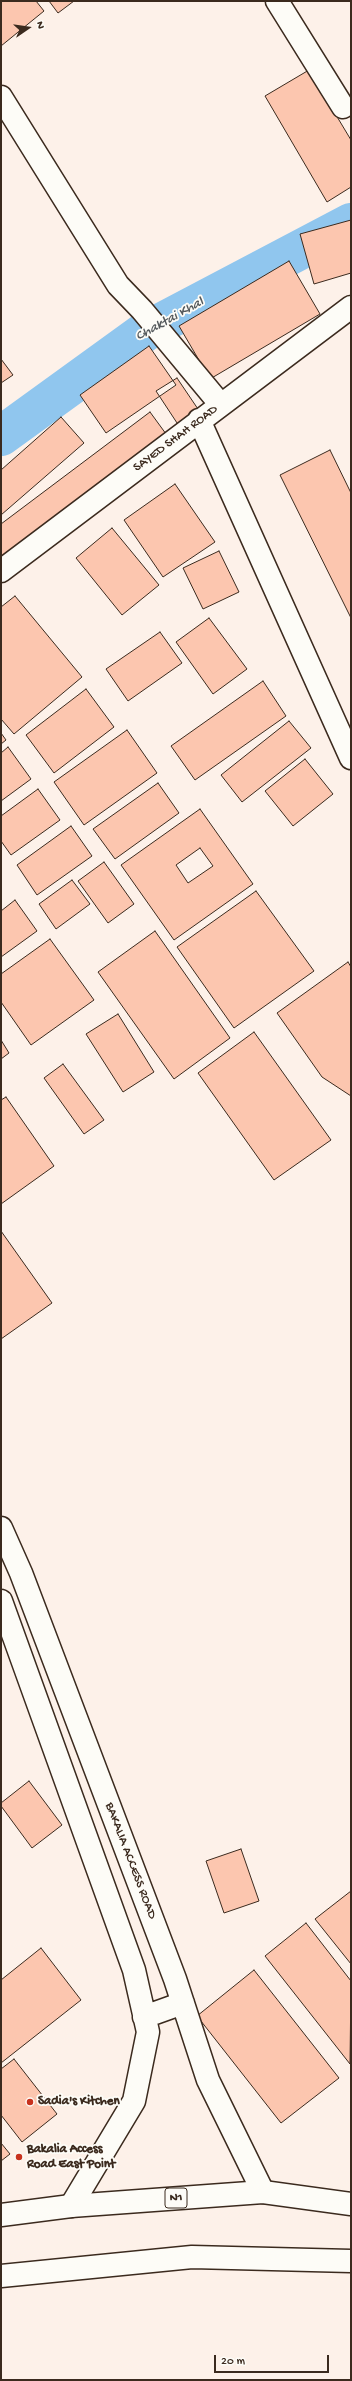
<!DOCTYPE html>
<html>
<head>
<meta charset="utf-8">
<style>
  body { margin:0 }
  #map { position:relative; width:352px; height:2381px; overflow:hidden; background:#fdf1e9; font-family:"Gochi Hand",sans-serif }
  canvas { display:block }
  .frame { position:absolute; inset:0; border:2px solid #3b2a1e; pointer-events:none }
  .north { position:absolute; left:8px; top:8px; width:40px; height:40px; -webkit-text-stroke:3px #fdfcf7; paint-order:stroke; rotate:77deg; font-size:11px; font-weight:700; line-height:16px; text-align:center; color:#3b2a1e }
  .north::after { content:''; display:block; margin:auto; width:14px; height:18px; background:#3b2a1e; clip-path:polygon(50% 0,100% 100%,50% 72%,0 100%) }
  .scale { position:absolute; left:214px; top:2355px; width:115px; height:18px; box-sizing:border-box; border:2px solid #3b2a1e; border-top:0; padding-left:5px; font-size:12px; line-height:14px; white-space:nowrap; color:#3b2a1e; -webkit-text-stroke:3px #fdfcf7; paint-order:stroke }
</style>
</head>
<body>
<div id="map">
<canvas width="352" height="2381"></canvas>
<div class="frame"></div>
<div class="north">N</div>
<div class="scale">20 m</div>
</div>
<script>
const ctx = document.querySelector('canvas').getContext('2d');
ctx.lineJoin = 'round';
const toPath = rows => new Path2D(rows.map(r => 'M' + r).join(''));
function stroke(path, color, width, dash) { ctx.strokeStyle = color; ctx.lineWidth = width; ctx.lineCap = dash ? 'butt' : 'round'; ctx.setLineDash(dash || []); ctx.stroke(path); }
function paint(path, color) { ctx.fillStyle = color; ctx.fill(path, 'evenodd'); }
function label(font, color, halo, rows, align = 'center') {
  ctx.font = font + ' "Gochi Hand",sans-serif'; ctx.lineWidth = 3.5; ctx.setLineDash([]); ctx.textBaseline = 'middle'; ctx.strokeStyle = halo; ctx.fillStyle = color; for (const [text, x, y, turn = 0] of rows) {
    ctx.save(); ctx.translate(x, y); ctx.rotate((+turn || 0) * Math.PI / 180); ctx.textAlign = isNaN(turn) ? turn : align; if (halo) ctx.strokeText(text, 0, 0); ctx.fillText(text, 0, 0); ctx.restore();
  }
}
stroke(toPath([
  [1,436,146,331,351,223]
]), '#90c6ee', 40);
const building = toPath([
  [1,1,36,1,44,11,1,46,1,1],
  [49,1,74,1,58,13,49,1],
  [309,70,351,140,351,187,327,202,265,96,309,70],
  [351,220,351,273,314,284,300,234,351,220],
  [289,261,320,314,210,379,179,326,289,261],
  [149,346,176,385,106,433,80,395,149,346],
  [1,359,13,375,1,383,1,359],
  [177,378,200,412,179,426,156,391,177,378],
  [150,412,169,438,1,566,1,524,150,412],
  [61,417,84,443,1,515,1,470,61,417],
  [330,450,351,493,351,618,280,475,330,450],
  [175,484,215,542,163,577,124,520,175,484],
  [112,528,159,585,122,615,76,558,112,528],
  [219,551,239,592,203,609,183,568,219,551],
  [15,596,82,677,14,734,1,719,1,607,15,596],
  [209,618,247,669,213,694,176,642,209,618],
  [160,632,182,663,128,701,106,669,160,632],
  [263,681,286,716,195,780,171,746,263,681],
  [86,689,114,727,54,773,26,735,86,689],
  [289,721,311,748,242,802,221,775,289,721],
  [127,730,157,773,84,825,54,782,127,730],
  [1,733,6,740,1,744,1,733],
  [8,747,31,779,1,801,1,753,8,747],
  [305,759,333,794,293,826,265,791,305,759],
  [158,783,179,813,115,859,93,829,158,783],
  [38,789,60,820,11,855,1,841,1,816,38,789],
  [200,809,253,884,174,940,121,865,200,809],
  [200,848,213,866,188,883,176,865,200,848],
  [71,826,92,856,37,895,17,865,71,826],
  [104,862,134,904,108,923,78,881,104,862],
  [72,880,90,904,56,929,39,904,72,880],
  [256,891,314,971,234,1028,177,947,256,891],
  [15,900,37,931,1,957,1,911,15,900],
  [155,931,230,1038,174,1079,98,972,155,931],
  [50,939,94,1000,31,1045,1,1002,1,974,50,939],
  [348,962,351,967,351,1096,322,1077,277,1013,348,962],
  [118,1014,154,1072,123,1092,86,1034,118,1014],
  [254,1032,331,1140,274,1180,198,1073,254,1032],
  [1,1040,9,1053,1,1059,1,1040],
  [63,1064,104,1120,84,1134,44,1078,63,1064],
  [6,1097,54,1166,1,1204,1,1100,6,1097],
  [1,1231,52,1303,1,1339,1,1231],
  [29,1781,62,1825,32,1848,1,1806,1,1803,29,1781],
  [241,1849,259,1901,224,1913,206,1861,241,1849],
  [351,1891,351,1964,315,1919,351,1891],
  [306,1923,351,1981,350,2064,265,1956,306,1923],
  [41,1948,81,2000,1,2063,1,1980,41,1948],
  [254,1970,339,2078,281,2123,197,2016,254,1970],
  [14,2059,57,2114,22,2142,1,2115,1,2069,14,2059],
  [1,2143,10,2154,1,2161,1,2143]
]);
paint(building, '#fcc6af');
stroke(building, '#3b2a1e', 1);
const minor = toPath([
  [277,1,343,107],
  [1,97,118,285,142,310,221,405],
  [199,420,351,758],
  [1,571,351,307]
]);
const tertiary = toPath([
  [1,1528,21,1573,175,1979,208,2080,263,2192],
  [1,1601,134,1970,148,2032,134,2101,71,2206],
  [144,2017,183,2003]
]);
const trunk = toPath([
  [1,2215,71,2206,263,2192,351,2204],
  [1,2276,192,2257,351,2261]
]);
stroke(minor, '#3b2a1e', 25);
stroke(tertiary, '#3b2a1e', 25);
stroke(trunk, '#3b2a1e', 25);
stroke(minor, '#fdfcf7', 22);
stroke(tertiary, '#fdfcf7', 22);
stroke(trunk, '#fdfcf7', 22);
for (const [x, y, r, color] of [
  [30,2102,4,"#c8321e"],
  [19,2157,4,"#c8321e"]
]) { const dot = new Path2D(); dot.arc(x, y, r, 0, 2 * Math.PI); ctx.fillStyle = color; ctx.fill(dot); stroke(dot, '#fdfcf7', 1.5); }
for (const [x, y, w] of [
  [176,2198,22]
]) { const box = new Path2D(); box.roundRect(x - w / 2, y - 10, w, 20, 3); ctx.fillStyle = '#fdfcf7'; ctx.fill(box); stroke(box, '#3b2a1e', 1); }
label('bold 12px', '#3b2a1e', null, [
  ["N1",176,2198]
]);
label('13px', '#3b2a1e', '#fdfcf7', [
  ["SAYED SHAH ROAD",176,439,-37],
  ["BAKALIA ACCESS ROAD",130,1861,69]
]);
label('bold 13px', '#3b2a1e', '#fdfcf7', [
  ["Sadia's Kitchen",38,2102],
  ["Bakalia Access",27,2150],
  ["Road East Point",27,2165]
], 'left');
label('italic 14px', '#54595c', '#fdfcf7', [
  ["Chaktai Khal",170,320,-29]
]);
</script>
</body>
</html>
